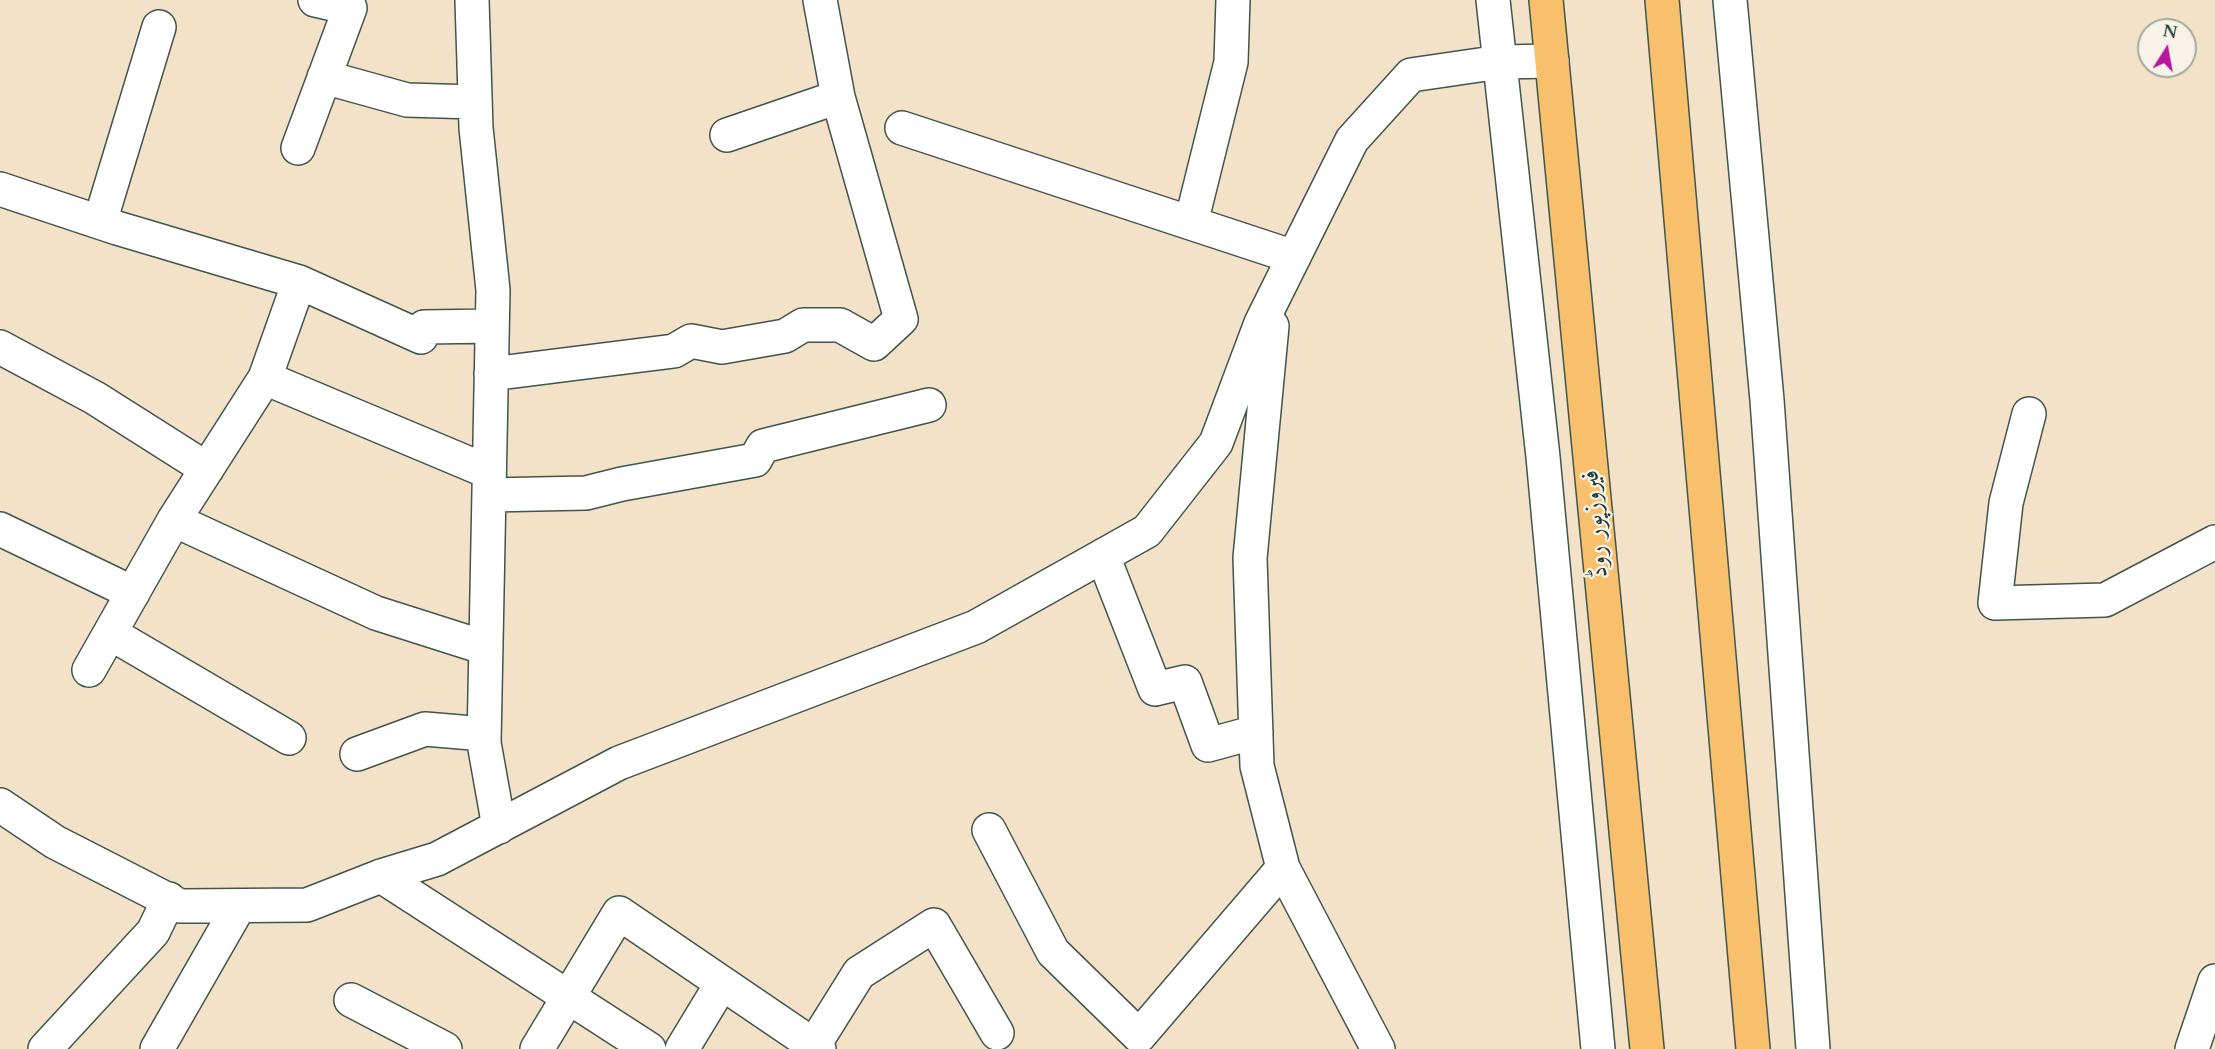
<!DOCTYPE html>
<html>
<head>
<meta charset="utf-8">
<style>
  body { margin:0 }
  #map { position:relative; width:2215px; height:1049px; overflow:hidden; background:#f4e2c8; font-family:Cardo,serif }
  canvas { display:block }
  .north { position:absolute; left:2137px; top:18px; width:60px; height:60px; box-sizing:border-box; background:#f7f3e8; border:2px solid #a1aaa0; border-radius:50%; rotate:11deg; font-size:16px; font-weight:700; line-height:24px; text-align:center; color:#1f3d34 }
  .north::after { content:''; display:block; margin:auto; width:21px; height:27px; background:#b5179e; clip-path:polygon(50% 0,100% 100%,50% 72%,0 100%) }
</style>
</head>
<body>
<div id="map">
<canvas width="2215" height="1049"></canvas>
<div class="north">N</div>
</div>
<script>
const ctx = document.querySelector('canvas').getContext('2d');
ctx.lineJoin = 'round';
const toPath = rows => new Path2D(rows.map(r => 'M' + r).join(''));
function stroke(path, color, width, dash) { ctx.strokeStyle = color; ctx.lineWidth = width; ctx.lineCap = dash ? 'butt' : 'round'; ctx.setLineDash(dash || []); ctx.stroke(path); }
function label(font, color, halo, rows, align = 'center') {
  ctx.font = font + ' Cardo,Amiri,serif'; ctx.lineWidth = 4.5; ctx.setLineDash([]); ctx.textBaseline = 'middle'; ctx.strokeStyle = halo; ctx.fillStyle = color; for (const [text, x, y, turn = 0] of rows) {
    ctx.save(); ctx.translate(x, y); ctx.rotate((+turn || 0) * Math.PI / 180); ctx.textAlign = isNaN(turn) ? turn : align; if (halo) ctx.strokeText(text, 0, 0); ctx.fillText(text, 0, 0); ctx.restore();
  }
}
const minor = toPath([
  [472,0,476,128,493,290,484,743,499,827],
  [820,0,838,97],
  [1493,0,1543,457,1598,1049],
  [1730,0,1767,400,1813,1049],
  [324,77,407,100,475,102],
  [902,128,1294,257],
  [298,148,350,8,315,0],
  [0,189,117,228,299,282],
  [100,222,159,27],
  [1191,223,1231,62,1233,0],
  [1272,326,1250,558,1257,766,1283,868,1378,1049],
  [0,347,95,398,207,469],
  [491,374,674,351,691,341,722,347,785,336,803,325,840,325,874,344,901,319,838,97,727,135],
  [265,378,489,472],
  [2029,414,2006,503,1995,603,2105,600,2215,542],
  [489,495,586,493,622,484,755,460,763,446,929,405],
  [174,520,265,378,299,282,421,337,424,327,492,326],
  [0,529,133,593],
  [1103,556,1155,689,1185,682,1208,745,1256,732],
  [110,633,289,738],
  [89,670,174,520,376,613,486,648],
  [357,754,425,729,484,734],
  [0,805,55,842,180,906,307,905,381,876,437,859,619,763,976,627,1147,531,1216,443,1261,323,1352,140,1411,75,1500,62,1552,61],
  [989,830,1053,952,1139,1036,1283,868],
  [381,876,649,1049],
  [351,1000,445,1049],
  [814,1045,859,973,934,925,997,1033],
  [45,1049,153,932,169,899],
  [157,1049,239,906],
  [537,1049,619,913,819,1049],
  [682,1049,722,983],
  [2192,1049,2215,981]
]);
const highway = toPath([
  [1546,0,1647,1049],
  [1662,0,1753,1049]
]);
stroke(minor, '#3f564a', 36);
stroke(highway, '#3f564a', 36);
stroke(minor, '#fff', 33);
stroke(highway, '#f8bf6c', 33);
label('26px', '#1f3d34', '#f7f3e8', [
  ["فیروزپور روڈ",1596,524,-95]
]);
</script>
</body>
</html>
